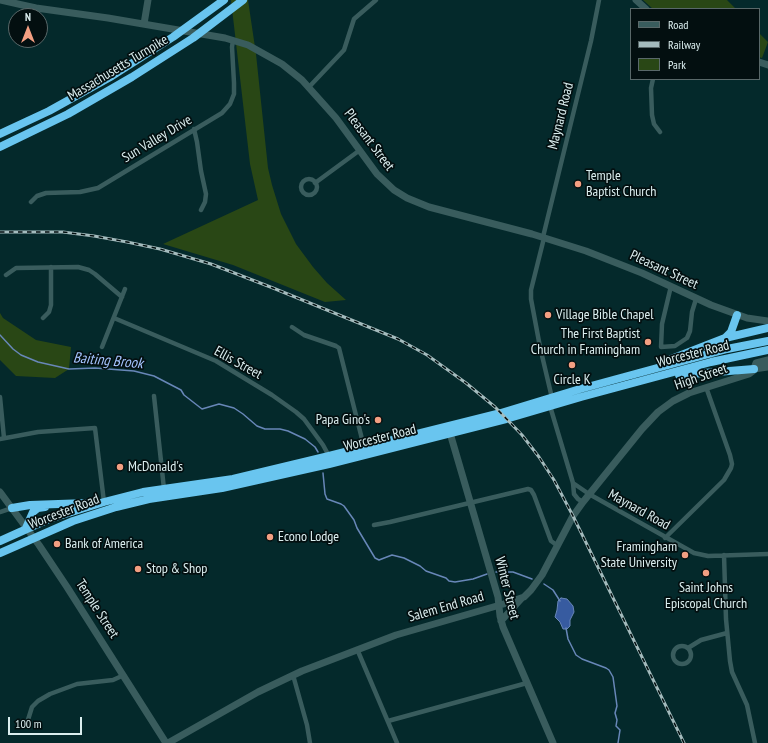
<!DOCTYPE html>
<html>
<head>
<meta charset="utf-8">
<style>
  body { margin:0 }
  #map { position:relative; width:768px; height:743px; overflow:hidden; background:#04292b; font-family:"PT Sans Narrow",sans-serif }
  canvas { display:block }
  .legend { position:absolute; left:630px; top:8px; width:130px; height:72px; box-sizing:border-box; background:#030f10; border:1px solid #596869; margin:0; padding:5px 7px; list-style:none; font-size:12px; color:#dbeeef }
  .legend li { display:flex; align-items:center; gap:8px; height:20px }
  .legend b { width:20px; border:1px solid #596869 }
  .north { position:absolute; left:8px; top:8px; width:40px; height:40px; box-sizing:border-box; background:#030f10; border:1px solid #596869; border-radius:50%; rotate:0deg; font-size:11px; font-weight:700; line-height:16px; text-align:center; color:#dbeeef }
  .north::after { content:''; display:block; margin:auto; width:14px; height:18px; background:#f39f82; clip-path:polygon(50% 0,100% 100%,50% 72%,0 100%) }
  .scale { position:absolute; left:8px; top:717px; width:74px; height:18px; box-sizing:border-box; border:2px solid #dbeeef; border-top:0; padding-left:5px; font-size:12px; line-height:14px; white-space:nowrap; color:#dbeeef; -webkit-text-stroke:3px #030f10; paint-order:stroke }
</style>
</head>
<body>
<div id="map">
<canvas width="768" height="743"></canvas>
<ul class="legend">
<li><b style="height:5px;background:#395c5d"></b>Road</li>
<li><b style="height:5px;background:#a4bbbd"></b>Railway</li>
<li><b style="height:11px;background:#294715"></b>Park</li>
</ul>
<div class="north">N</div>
<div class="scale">100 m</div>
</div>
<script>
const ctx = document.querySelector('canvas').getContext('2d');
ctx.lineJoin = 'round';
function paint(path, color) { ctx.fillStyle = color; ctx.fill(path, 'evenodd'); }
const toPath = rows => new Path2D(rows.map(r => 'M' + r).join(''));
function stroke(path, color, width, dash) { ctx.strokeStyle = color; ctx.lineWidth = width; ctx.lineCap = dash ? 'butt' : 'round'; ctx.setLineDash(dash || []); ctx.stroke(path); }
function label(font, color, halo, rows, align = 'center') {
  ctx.font = font + ' "PT Sans Narrow",sans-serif'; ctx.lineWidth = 3.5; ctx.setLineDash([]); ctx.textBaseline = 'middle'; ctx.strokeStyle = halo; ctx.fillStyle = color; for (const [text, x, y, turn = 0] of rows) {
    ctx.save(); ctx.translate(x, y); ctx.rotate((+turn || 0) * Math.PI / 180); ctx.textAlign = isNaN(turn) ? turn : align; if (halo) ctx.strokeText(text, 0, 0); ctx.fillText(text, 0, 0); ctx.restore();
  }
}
paint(toPath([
  [231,0,248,0,256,54,268,168,272,185,281,214,296,244,313,267,327,283,346,300,325,302,233,265,163,244,258,200,250,164],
  [643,0,727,0,736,9,653,9],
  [759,33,768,42,762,58,759,57],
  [0,313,3,318,36,340,71,347,69,369,55,378,16,376,0,360]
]), '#294715');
const water = toPath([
  [561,598,567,599,573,606,574,612,570,620,570,626,567,629,563,629,560,622,555,617,557,610,558,601,561,598]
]);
paint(water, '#375ba0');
stroke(water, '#6887b8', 1);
stroke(toPath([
  [0,335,13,349,21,355,38,362,69,369,95,368,134,371,154,376,181,390,184,395,202,409,219,404,234,408,243,414,257,426,265,429,280,429,288,431,305,439,315,447,318,452],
  [323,473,325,494,327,499,341,504,344,506,354,520,357,528,375,558,379,560,392,555,404,558,420,566,426,571,446,578,449,581,455,582,473,579,487,574],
  [496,572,513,572,532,579],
  [544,584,553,590,560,601],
  [566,628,568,639,576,655,582,659,606,668,609,670,613,677,617,706,615,713,617,720,616,726,620,730,618,743]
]), '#6887b8', 1.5);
stroke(toPath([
  [653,79,651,88,652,115,654,124,660,132],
  [309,87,344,50,354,19,376,0],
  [194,129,197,142,201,171,206,194,205,202,201,210],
  '301 187a8 8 0 1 1 16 0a8 8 0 1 1-16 0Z',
  [315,183,360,150],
  [31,202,37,196,46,193,80,192,98,188,222,113,230,104,234,94,234,83,232,47,233,40],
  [543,237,591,41,599,0],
  [544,238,531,290,531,299,540,347,552,398],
  [6,275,16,268,78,267,89,270,95,274,122,297],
  [671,286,662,324,661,347,675,346,687,338,690,331,692,312,696,299],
  [43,318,49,312,51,305,51,267],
  [114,318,216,361,272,395,296,412,304,419,323,445,329,456],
  [292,327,304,335,336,346,339,348,364,447],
  [102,347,125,289],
  [154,396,164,489],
  [0,397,4,438],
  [550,406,573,483,574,494,578,499,583,502],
  [0,439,38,432,95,428,104,502],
  [573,483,589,494,694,553,708,556,768,554],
  [0,512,12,508],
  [374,525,390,522,528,489,531,490,534,495,551,541,558,546],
  [665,538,724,480,731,468,732,464,730,455,706,387],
  [724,555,726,619,730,661,732,672,747,705,755,743],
  '673 655a9 9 0 1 1 18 0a9 9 0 1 1-18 0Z',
  [688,648,701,640,727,633],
  [357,649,397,743],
  [293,675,307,725,310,743],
  [388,721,527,683],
  [27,723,32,707,38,701,50,694,77,684,113,680,124,675]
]), '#395c5d', 4.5);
stroke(toPath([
  [0,0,36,8,108,18,225,38,248,45,282,64,302,80,336,118,377,174,394,190,407,198,429,207,532,234,586,251,642,273,711,305,747,318,768,321],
  [636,0,646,9],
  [144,24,148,0],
  [759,62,768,65],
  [754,369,768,367],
  [450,433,498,597,500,616,503,627,553,743],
  [0,492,39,545,67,587,166,743],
  [501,621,521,599],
  [168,743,258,692,302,671,396,635,507,603,524,597,531,590,542,575,573,516,583,502,642,429,658,412,673,401,689,393,749,374,753,371,756,363,768,360]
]), '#395c5d', 7);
stroke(toPath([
  [0,134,49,111,112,76,173,37,224,0],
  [0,147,68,114,132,77,193,38,243,0],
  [725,338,731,332,737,315],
  [666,361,725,338,768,328],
  [679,375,754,369],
  [12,508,30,505,87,503],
  [26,528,33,512,38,508,45,507],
  [0,541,49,519,104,502,143,492,233,479,329,456,501,413,580,389,727,349,768,341],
  [0,553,73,521,116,507,149,499,222,488,329,464,506,419,581,397,711,362,768,350]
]), '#69c5ef', 8);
const rail = toPath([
  [0,232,63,232,94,236,127,242,160,249,211,264,273,288,398,339,427,355,466,383,495,407,522,435,539,457,554,480,573,516,684,743]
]);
stroke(rail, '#a4bbbd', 3);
stroke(rail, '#030f10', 1.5, [4.5]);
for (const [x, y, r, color] of [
  [578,184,4,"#f39f82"],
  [548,315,4,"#f39f82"],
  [648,342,4,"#f39f82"],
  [572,365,4,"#f39f82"],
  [378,420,4,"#f39f82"],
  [120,467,4,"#f39f82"],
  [270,537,4,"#f39f82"],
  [57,544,4,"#f39f82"],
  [685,555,4,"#f39f82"],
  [138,569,4,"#f39f82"],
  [706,573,4,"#f39f82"]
]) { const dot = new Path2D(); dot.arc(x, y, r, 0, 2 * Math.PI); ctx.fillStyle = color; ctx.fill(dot); stroke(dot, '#030f10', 1.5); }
label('14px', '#dbeeef', '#030f10', [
  ["Massachusetts Turnpike",118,68,-31],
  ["Maynard Road",561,116,-76],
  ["Sun Valley Drive",157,139,-31],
  ["Pleasant Street",369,140,53],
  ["Pleasant Street",664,270,25],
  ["Worcester Road",693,354,-14],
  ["Ellis Street",238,363,29],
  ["High Street",701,377,-19],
  ["Worcester Road",380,438,-14],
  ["Maynard Road",639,510,29],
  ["Worcester Road",64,512,-21],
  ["Winter Street",507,588,76],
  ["Salem End Road",446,607,-16],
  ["Temple Street",97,609,57]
]);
label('14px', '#dbeeef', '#030f10', [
  ["Temple",586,176],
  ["Baptist Church",586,192],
  ["Village Bible Chapel",556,315],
  ["The First Baptist",640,334,"right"],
  ["Church in Framingham",640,350,"right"],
  ["Circle K",572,380,"center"],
  ["Papa Gino's",370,420,"right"],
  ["McDonald's",128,467],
  ["Econo Lodge",278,537],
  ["Bank of America",65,544],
  ["Framingham",677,547,"right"],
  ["State University",677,563,"right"],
  ["Stop & Shop",146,569],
  ["Saint Johns",706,588,"center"],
  ["Episcopal Church",706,604,"center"]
], 'left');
label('italic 15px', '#a4c4fe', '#030f10', [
  ["Baiting Brook",108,361,5]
]);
</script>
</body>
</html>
